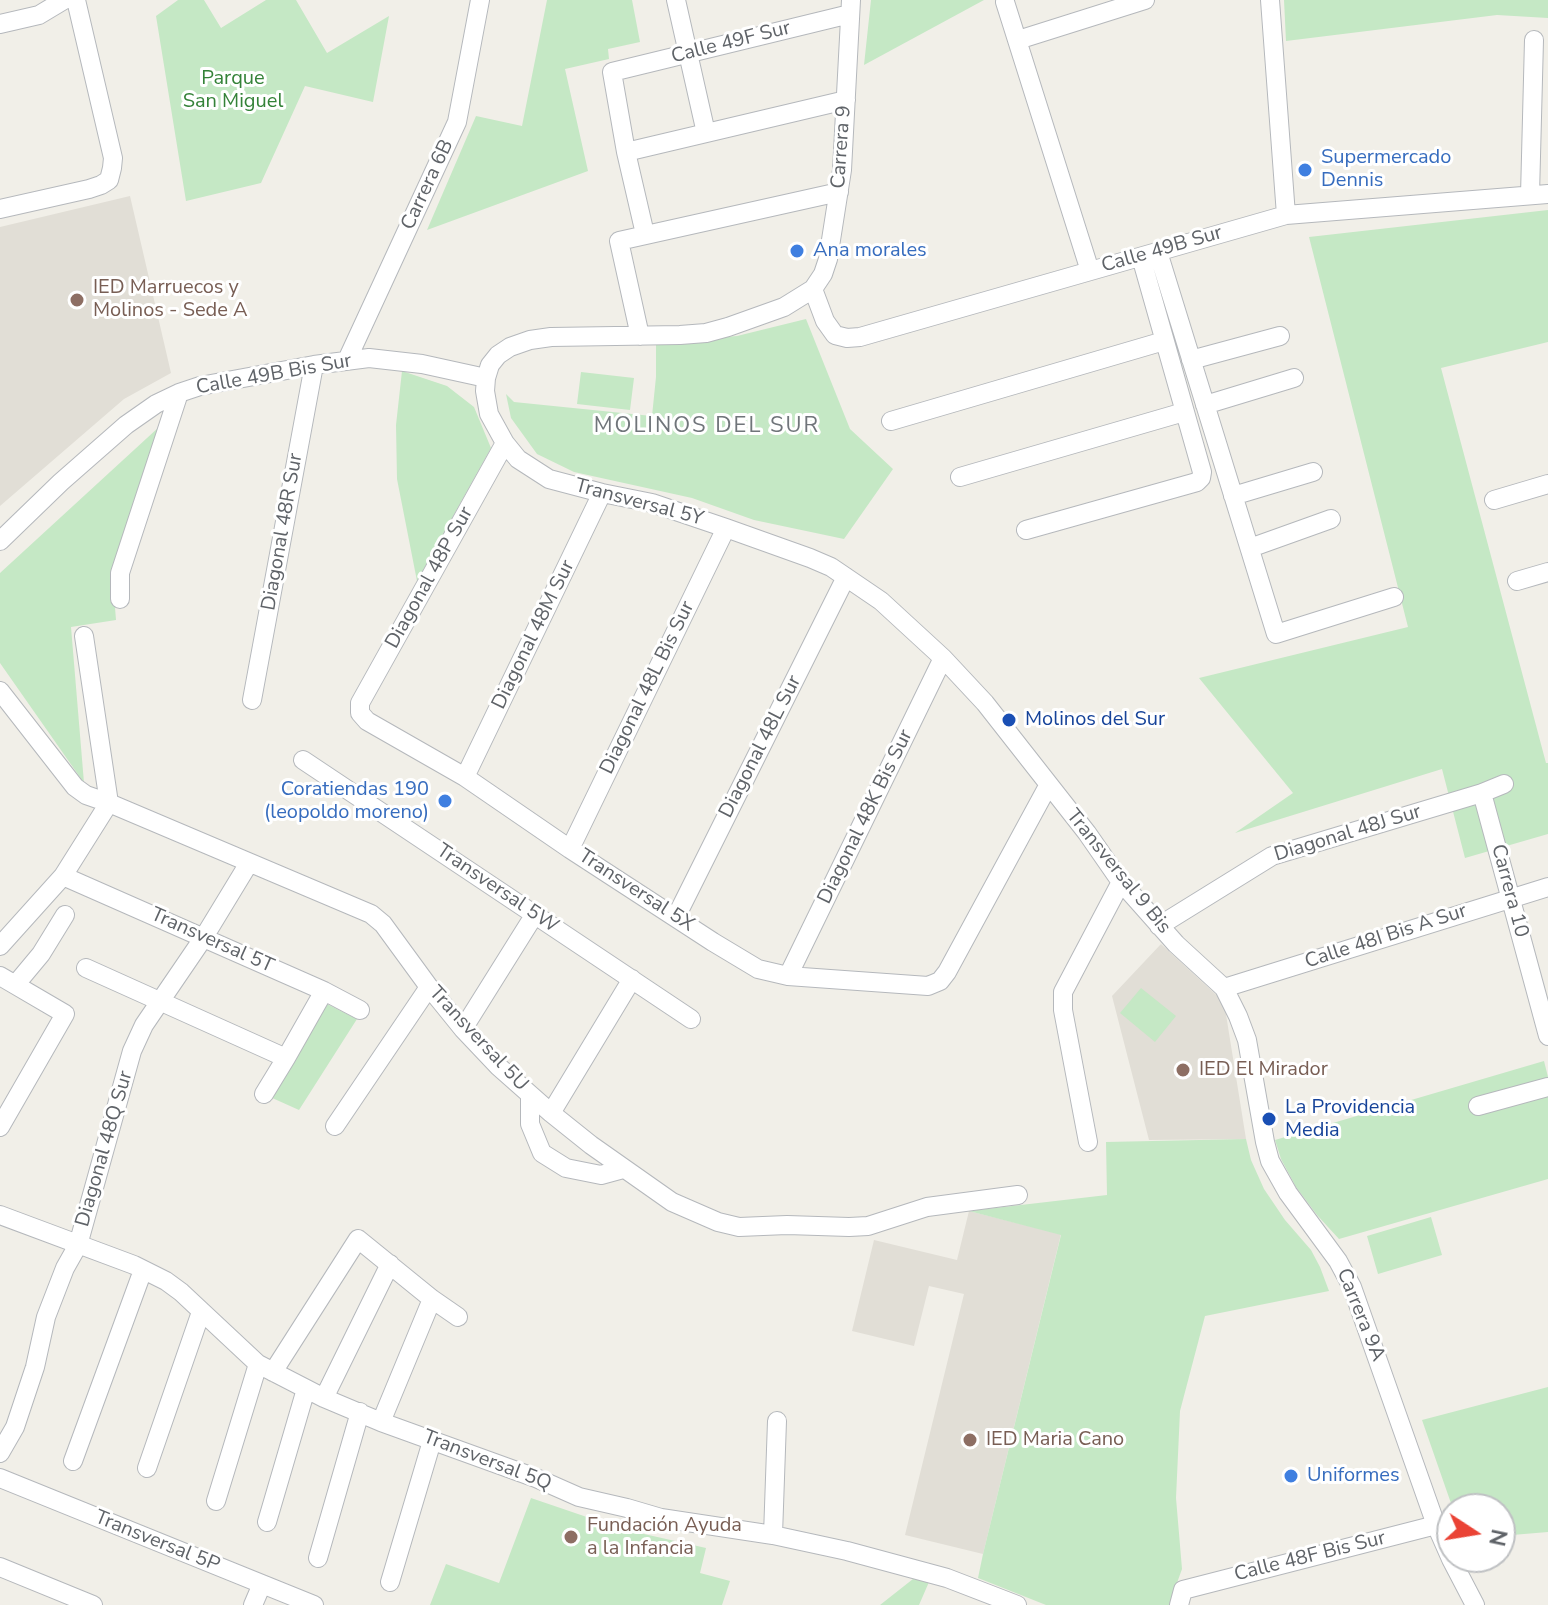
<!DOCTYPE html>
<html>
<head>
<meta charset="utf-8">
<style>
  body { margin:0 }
  #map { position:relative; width:1548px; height:1605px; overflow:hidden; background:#f1efe8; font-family:"Nunito Sans",sans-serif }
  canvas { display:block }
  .north { position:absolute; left:1436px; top:1493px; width:80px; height:80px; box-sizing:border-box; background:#fff; border:2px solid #bfc1c3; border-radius:50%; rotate:102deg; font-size:22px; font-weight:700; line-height:32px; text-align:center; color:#5f6368 }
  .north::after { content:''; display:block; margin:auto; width:28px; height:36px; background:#ea4335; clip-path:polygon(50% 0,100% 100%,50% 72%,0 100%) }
</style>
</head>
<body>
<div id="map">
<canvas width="1548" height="1605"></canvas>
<div class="north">N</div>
</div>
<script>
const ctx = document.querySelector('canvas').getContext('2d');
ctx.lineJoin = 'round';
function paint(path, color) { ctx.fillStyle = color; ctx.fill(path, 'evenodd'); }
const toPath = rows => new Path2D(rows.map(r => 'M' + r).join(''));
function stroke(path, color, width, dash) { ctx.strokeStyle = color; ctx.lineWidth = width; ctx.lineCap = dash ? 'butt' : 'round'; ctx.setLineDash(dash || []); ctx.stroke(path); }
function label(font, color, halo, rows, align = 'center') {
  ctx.font = font + ' "Nunito Sans",sans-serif'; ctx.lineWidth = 6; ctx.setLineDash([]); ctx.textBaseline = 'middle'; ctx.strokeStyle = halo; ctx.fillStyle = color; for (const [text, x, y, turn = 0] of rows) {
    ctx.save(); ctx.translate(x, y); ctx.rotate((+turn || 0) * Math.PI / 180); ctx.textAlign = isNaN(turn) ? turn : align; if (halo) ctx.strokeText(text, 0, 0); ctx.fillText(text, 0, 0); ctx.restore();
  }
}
paint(toPath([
  [130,196,171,373,124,399,0,506,0,227],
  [1161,944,1224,1002,1246,1139,1149,1140,1112,996],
  [969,1211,1061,1234,983,1554,905,1535,964,1294,929,1286,914,1346,852,1331,874,1240,957,1260]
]), '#e1ded6');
paint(toPath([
  [178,0,204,0,221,28,266,0,296,0,327,53,389,16,373,102,305,86,261,183,186,201,156,16],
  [547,0,632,0,640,42,608,49,609,59,565,69,588,171,427,230,476,116,522,126],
  [871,0,984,0,864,65],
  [1284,0,1548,0,1548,18,1497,15,1286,41],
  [1548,210,1548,342,1441,368,1546,763,1548,763,1548,834,1465,858,1442,769,1235,833,1293,793,1199,678,1408,627,1309,237],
  [806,319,850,429,893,469,844,539,754,520,692,498,574,472,537,454,511,418,506,394,514,402,652,416,656,377,656,343,737,336],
  [402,371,447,386,474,407,491,448,417,581,397,479,396,425],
  [581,372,634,378,630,410,577,404],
  [159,427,112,570,116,620,71,627,84,783,0,663,0,573],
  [1141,988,1176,1016,1155,1042,1120,1013],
  [325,1003,357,1019,299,1110,270,1097],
  [1544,1061,1548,1077,1548,1179,1339,1239,1317,1215,1296,1187,1281,1159,1275,1140],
  [1246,1139,1251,1160,1264,1189,1285,1220,1311,1250,1320,1267,1329,1291,1205,1316,1180,1411,1176,1498,1182,1569,1169,1605,1046,1605,978,1578,983,1554,1061,1235,969,1211,1107,1195,1106,1142],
  [1431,1217,1442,1255,1378,1274,1367,1236],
  [1548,1387,1548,1532,1500,1536,1500,1509,1453,1509,1422,1420],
  [531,1498,622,1529,706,1548,700,1573,730,1581,722,1605,430,1605,446,1564,499,1583],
  [913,1579,929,1582,919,1605,880,1605]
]), '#c5e8c5');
const minor = toPath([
  [676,0,706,133],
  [851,0,842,170,828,259,823,274,813,289,784,307,728,327,706,333,680,335,551,337,530,340,510,347,498,355,490,365,486,378,485,391,489,414,505,443,518,459,549,479,602,493,652,503,726,528,810,558,831,567,881,601,943,658,985,703,1087,833,1121,882,1176,944,1224,988,1238,1016,1247,1040,1265,1142,1270,1161,1288,1193,1338,1261,1352,1287,1436,1525,1451,1559,1475,1605],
  [1270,0,1286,215],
  [1005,2,1090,271],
  [0,24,39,15,64,0],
  [1018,40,1145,0],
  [626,152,846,100],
  [1530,195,1534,40],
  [0,209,89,189,101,185,109,180,112,168,113,158,76,0],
  [645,234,626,152,612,72,850,14],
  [1158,252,1276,634,1394,597],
  [813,289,825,321,835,335,847,338,860,337,1286,215,1548,194],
  [640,336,619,241,839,192],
  [347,360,457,122,480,0],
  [1191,360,1280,336],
  [1205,405,1294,378],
  [891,421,1164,341],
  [505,443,360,703,360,713,367,721,465,777,570,849,713,942,758,969,788,976,928,986,940,981,947,972,1048,786],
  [960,477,1184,412],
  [1233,496,1313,472],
  [1494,500,1548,484],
  [1026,530,1197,482,1201,478,1202,472,1141,257],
  [0,541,61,482,126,425,156,404,179,393,200,386,314,365,369,358,422,364,486,378],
  [1250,548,1331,519],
  [1517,581,1548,572],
  [120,599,120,573,179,393],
  [0,691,75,787,86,795,109,803,371,914,383,924,429,987,463,1029,499,1067,551,1113,591,1145,672,1202,718,1222,739,1227,787,1225,849,1227,868,1226,927,1207,1018,1195],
  [252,700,314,365],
  [303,760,691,1019],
  [465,777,602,493],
  [1482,793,1548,1036],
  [570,849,726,528],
  [63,876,324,991,360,1010],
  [676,917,846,577],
  [1159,926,1272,856,1482,793,1504,784],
  [0,946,63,876,109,803,84,636],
  [86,968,286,1058],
  [0,976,65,1014,0,1127],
  [788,976,943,658],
  [16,984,41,954,65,915],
  [1224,988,1548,887],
  [463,1029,535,914],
  [264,1094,286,1058,324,991],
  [530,1095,530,1124,542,1153,566,1168,601,1175,623,1169],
  [1478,1106,1548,1087],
  [551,1113,632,979],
  [335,1126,429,987],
  [1088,1142,1063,1010,1063,992,1121,882],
  [0,1215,134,1265,166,1281,181,1292,258,1364,324,1398,381,1422,536,1478,579,1497,627,1508,661,1518,773,1535,847,1551,947,1578,1017,1605],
  [273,1372,358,1239,432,1299,458,1317],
  [324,1398,390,1264],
  [381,1422,432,1299],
  [0,1453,15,1427,35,1367,46,1317,65,1268,78,1245,132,1051,144,1025,204,937,249,863],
  [73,1461,143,1270],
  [147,1468,201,1312],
  [0,1478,314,1605],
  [216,1501,258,1364],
  [267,1522,306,1389],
  [773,1535,777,1421],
  [318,1558,360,1412],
  [0,1567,93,1605],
  [390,1582,432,1441],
  [253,1605,262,1584],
  [1179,1605,1183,1590,1436,1525]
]);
stroke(minor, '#b5b8bc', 20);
stroke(minor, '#fff', 18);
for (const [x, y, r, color] of [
  [1305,170,8,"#3f7fe0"],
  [797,251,8,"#3f7fe0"],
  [77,300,8,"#8d6e63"],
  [1009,720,8,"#1a4fb4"],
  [445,801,8,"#3f7fe0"],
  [1183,1070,8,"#8d6e63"],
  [1269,1119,8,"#1a4fb4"],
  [970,1440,8,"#8d6e63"],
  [1291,1476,8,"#3f7fe0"],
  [571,1537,8,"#8d6e63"]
]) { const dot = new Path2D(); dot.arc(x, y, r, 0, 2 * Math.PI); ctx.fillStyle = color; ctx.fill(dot); stroke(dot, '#fff', 3); }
label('20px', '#5f6368', '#fff', [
  ["Calle 49F Sur",731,43,-14],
  ["Carrera 9",842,147,-86],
  ["Carrera 6B",428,185,-65],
  ["Calle 49B Sur",1162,250,-16],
  ["Calle 49B Bis Sur",274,375,-10],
  ["Transversal 5Y",639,503,15],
  ["Diagonal 48R Sur",283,532,-80],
  ["Diagonal 48P Sur",430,578,-61],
  ["Diagonal 48M Sur",534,635,-64],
  ["Diagonal 48L Bis Sur",648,688,-64],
  ["Diagonal 48L Sur",761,747,-63],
  ["Diagonal 48K Bis Sur",866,817,-64],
  ["Diagonal 48J Sur",1348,834,-17],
  ["Transversal 9 Bis",1118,872,51],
  ["Transversal 5W",497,889,34],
  ["Transversal 5X",636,891,33],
  ["Carrera 10",1509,891,75],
  ["Calle 48I Bis A Sur",1386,937,-18],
  ["Transversal 5T",212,941,24],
  ["Transversal 5U",478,1039,47],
  ["Diagonal 48Q Sur",105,1149,-74],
  ["Carrera 9A",1360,1315,68],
  ["Transversal 5Q",487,1461,21],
  ["Transversal 5P",157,1542,22],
  ["Calle 48F Bis Sur",1310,1557,-14]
]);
label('20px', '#348238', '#fff', [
  ["Parque",233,79],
  ["San Miguel",233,102]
]);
label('20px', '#366cbe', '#fff', [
  ["Supermercado",1321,158],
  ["Dennis",1321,181],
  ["Ana morales",813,251],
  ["Coratiendas 190",429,790,"right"],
  ["(leopoldo moreno)",429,813,"right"],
  ["Uniformes",1307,1476]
], 'left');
label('20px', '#785e54', '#fff', [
  ["IED Marruecos y",93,288],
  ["Molinos - Sede A",93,311],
  ["IED El Mirador",1199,1070],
  ["IED Maria Cano",986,1440],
  ["Fundación Ayuda",587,1526],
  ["a la Infancia",587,1549]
], 'left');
label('20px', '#164399', '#fff', [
  ["Molinos del Sur",1025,720],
  ["La Providencia",1285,1108],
  ["Media",1285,1131]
], 'left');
ctx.letterSpacing = '2px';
label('22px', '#70757a', '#fff', [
  ["MOLINOS DEL SUR",707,427]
]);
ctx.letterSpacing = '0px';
</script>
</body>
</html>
